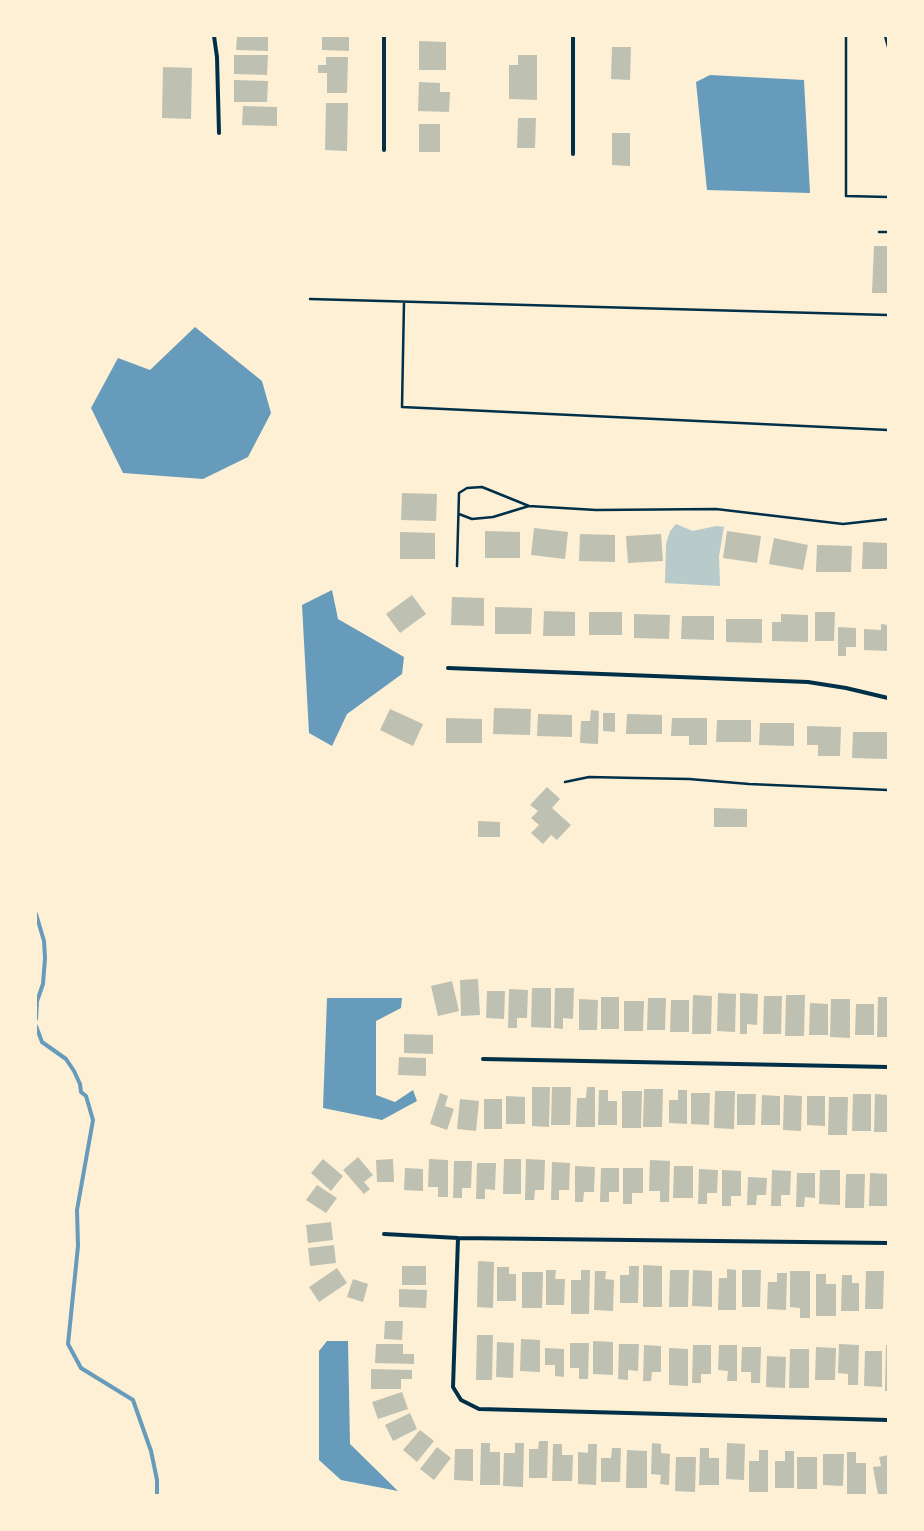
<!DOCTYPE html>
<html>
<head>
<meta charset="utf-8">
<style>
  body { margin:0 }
  #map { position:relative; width:924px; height:1531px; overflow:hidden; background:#fdf0d5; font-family:Quicksand,sans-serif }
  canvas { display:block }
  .frame { position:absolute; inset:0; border:37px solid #fdf0d5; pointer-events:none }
</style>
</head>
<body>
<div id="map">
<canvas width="924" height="1531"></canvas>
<div class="frame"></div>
</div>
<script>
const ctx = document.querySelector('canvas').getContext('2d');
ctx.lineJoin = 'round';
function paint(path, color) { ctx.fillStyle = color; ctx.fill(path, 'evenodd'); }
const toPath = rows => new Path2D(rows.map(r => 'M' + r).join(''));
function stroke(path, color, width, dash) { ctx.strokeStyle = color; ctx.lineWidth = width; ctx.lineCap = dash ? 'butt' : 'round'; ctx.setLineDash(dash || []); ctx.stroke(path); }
paint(toPath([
  [676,524,693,531,716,526,724,527,719,556,720,586,665,583,666,544,670,531]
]), '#b9caca');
paint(toPath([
  [710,75,804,80,810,193,707,190,696,82],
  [195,327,262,381,271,413,248,457,203,479,123,473,91,408,118,358,150,370],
  [332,590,338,619,404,657,402,674,347,714,332,746,309,733,302,605],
  [327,998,402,998,401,1008,376,1021,376,1095,395,1102,413,1090,417,1101,382,1120,323,1108],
  [327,1341,348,1341,350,1444,398,1491,341,1480,319,1460,319,1351]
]), '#669bbc');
stroke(toPath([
  [36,914,44,941,45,958,43,984,37,1001,36,1019],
  [36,1026,42,1042,66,1059,74,1071,80,1084,81,1092,86,1096,93,1120,77,1210,78,1246,68,1344,81,1368,133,1400,151,1451,157,1480,157,1495]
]), '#669bbc', 4);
paint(toPath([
  [237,36,268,36,268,51,236,50],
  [322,36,349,36,349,51,322,50],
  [419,41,446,42,446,70,419,70],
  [612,47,631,47,630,80,611,79],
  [234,55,268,55,267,75,234,74],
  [518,55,537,55,537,100,509,99,509,65,518,65],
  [326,57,348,57,347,93,327,93,327,73,318,73,318,65,326,65],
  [163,67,192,68,191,119,162,118],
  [234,80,268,81,267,102,234,102],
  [419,82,440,83,440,92,450,92,449,112,418,111],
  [326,103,348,103,347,151,325,150],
  [243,106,277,107,277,126,242,125],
  [518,118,536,118,535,148,517,148],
  [419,124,440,124,440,152,419,152],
  [612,133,630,133,630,166,612,165],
  [874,246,888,246,888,293,872,293],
  [402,493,437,494,436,521,401,520],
  [534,528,568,532,565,559,531,555],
  [485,531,520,532,520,558,485,558],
  [727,531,761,536,757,563,723,558],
  [400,532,435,533,435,559,400,559],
  [580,534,615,535,615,562,579,561],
  [661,534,663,561,628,563,626,536],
  [774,538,808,545,803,570,769,564],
  [863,542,888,543,888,569,862,569],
  [817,545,852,546,851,572,816,572],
  [412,595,426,614,400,633,386,614],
  [452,597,484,598,484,626,451,625],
  [495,607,532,608,531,634,495,634],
  [544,611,575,612,575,636,543,636],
  [589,612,622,612,622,635,589,635],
  [815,612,835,612,834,641,815,641],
  [634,614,670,615,669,639,634,638],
  [781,614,808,615,808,642,772,641,772,622,781,622],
  [682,616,714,616,714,640,681,639],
  [726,619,762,619,762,643,726,642],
  [881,624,888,625,888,651,864,650,864,629,881,630],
  [838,627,856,628,856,647,846,647,846,656,838,656],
  [494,708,531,709,530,735,493,734],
  [390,709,423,724,413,746,380,730],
  [591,710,599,711,598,744,580,743,581,721,590,721],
  [603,713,615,713,615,732,603,731],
  [538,714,572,715,572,737,537,736],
  [627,714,662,715,662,734,626,734],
  [446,718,482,719,482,743,446,743],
  [672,718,707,718,707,745,689,745,689,736,671,736],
  [717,720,751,720,751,742,716,742],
  [760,723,794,723,794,746,759,745],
  [807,726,841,727,840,756,818,756,818,745,807,745],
  [853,732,887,732,887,759,852,758],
  [547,787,560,799,552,808,571,825,557,840,551,835,543,844,531,833,539,825,531,818,538,811,530,805],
  [714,808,747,809,747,827,714,827],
  [478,821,500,822,500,837,478,837],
  [478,979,480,1015,461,1016,460,980],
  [452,981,459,1011,438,1016,431,986],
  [532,988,551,988,551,1028,531,1027],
  [555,988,574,988,573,1019,563,1018,563,1029,554,1028],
  [509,989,528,990,527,1018,517,1018,517,1028,508,1028],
  [487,991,505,991,504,1019,486,1018],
  [718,993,736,994,735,1032,717,1031],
  [740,993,758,994,757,1025,747,1024,747,1034,740,1034],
  [693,995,712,996,711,1034,692,1034],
  [786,995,805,995,804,1036,785,1036],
  [764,996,782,996,781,1034,763,1034],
  [601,997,619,997,619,1029,601,1029],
  [878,997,888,997,887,1037,877,1037],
  [648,998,666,998,665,1030,647,1030],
  [579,999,598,1000,597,1030,579,1030],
  [831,999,850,999,850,1038,830,1037],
  [671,1000,689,1000,689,1032,670,1032],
  [624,1001,644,1001,643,1031,624,1031],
  [810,1003,828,1004,828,1035,809,1035],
  [856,1004,874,1004,874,1035,855,1035],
  [404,1034,433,1035,433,1054,404,1053],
  [399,1057,426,1058,426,1076,398,1075],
  [532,1087,550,1087,549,1127,532,1126],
  [552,1087,571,1087,570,1125,551,1125],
  [587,1087,595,1087,595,1127,576,1127,577,1098,586,1098],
  [644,1089,663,1089,662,1127,643,1127],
  [599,1090,608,1090,608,1101,617,1101,617,1125,598,1125],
  [678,1090,687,1090,687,1124,669,1123,669,1100,678,1100],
  [622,1091,642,1091,641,1128,622,1128],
  [715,1091,735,1091,734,1129,714,1128],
  [440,1093,448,1096,445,1106,454,1109,447,1130,430,1124],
  [691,1093,710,1093,709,1125,691,1124],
  [737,1094,756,1094,755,1125,737,1125],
  [853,1094,871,1094,871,1131,852,1131],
  [875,1094,888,1095,888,1132,874,1132],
  [762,1095,780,1096,780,1125,761,1125],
  [784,1095,802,1096,801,1131,783,1130],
  [506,1096,525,1097,525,1124,506,1124],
  [807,1096,825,1096,825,1126,807,1125],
  [829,1097,848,1097,847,1135,828,1135],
  [460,1099,479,1101,476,1131,457,1129],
  [484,1099,502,1099,502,1129,484,1129],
  [358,1157,373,1175,364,1182,370,1189,364,1194,343,1170],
  [323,1159,343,1176,331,1191,311,1173],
  [393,1159,394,1182,377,1182,376,1160],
  [429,1159,448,1160,448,1197,438,1197,438,1187,428,1187],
  [504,1159,521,1159,521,1194,503,1194],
  [526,1159,545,1160,544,1190,535,1190,534,1200,525,1200],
  [650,1160,670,1161,669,1202,660,1202,660,1191,649,1191],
  [454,1161,472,1161,471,1188,462,1188,462,1198,453,1198],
  [552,1162,570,1163,569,1190,559,1190,559,1200,551,1200],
  [477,1163,496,1163,495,1190,485,1189,485,1199,476,1199],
  [575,1166,595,1167,594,1192,584,1192,583,1202,575,1202],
  [674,1166,693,1166,693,1198,673,1198],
  [405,1168,423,1169,423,1191,404,1190],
  [601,1168,619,1168,619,1192,609,1192,609,1202,600,1202],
  [623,1168,643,1168,643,1193,632,1193,632,1204,623,1204],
  [699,1169,718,1170,717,1193,707,1193,707,1204,698,1204],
  [722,1170,741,1171,741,1196,731,1196,731,1206,722,1206],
  [772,1170,791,1171,790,1195,781,1195,781,1206,771,1206],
  [820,1170,840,1170,840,1205,819,1204],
  [797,1173,815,1173,815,1198,805,1197,804,1207,796,1207],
  [870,1173,888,1174,888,1206,869,1206],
  [846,1174,865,1174,864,1208,845,1208],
  [748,1177,767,1178,766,1195,757,1195,756,1205,747,1205],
  [317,1185,337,1198,326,1213,306,1200],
  [331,1222,333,1240,308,1243,306,1225],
  [334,1245,336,1263,310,1266,308,1248],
  [478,1261,494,1262,493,1308,477,1307],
  [643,1265,662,1266,662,1307,643,1307],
  [402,1266,426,1266,426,1285,402,1285],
  [629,1266,639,1266,638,1303,620,1303,620,1275,629,1275],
  [497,1267,509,1267,509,1274,516,1274,516,1301,497,1301],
  [337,1268,347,1283,319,1302,309,1287],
  [727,1269,736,1270,736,1310,718,1310,719,1278,727,1278],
  [546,1270,556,1270,555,1279,565,1279,564,1305,546,1305],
  [581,1270,590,1270,589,1314,571,1314,571,1280,581,1280],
  [670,1270,689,1270,688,1307,669,1307],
  [693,1270,712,1271,712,1307,692,1306],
  [742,1270,761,1270,760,1307,742,1307],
  [595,1271,606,1271,605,1279,614,1280,613,1311,594,1310],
  [790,1271,810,1271,810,1318,800,1318,800,1308,790,1307],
  [866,1271,884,1271,883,1309,865,1309],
  [522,1272,543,1272,542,1308,522,1308],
  [777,1273,787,1273,786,1310,767,1309,768,1282,777,1282],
  [816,1274,826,1274,826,1284,836,1284,836,1316,816,1316],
  [842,1275,852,1275,852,1283,859,1283,859,1311,841,1311],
  [353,1279,368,1284,363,1302,347,1297],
  [399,1289,427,1290,426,1308,399,1307],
  [385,1321,403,1321,402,1340,384,1339],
  [477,1335,493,1335,492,1380,476,1380],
  [521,1339,540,1340,540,1372,520,1371],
  [593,1341,613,1342,613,1375,593,1374],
  [497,1342,514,1343,513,1378,496,1377],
  [570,1343,589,1343,588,1379,579,1379,579,1368,570,1368],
  [376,1344,403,1344,403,1354,414,1354,414,1364,375,1363],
  [619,1344,639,1344,638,1371,628,1370,628,1380,618,1379],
  [839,1344,859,1345,858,1385,848,1385,848,1374,838,1373],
  [644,1345,661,1346,661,1372,652,1372,651,1381,643,1381],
  [693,1345,711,1345,711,1374,701,1374,701,1383,692,1383],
  [719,1345,737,1345,737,1381,727,1381,728,1371,718,1370],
  [886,1345,888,1345,888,1391,885,1391],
  [742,1347,761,1347,760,1383,751,1383,751,1372,741,1372],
  [816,1347,836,1348,835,1380,815,1380],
  [545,1348,564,1349,564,1377,555,1376,555,1365,545,1365],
  [669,1348,688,1349,688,1386,669,1385],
  [790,1349,809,1349,809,1388,789,1388],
  [865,1351,882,1351,882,1387,864,1386],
  [767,1356,786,1357,785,1388,766,1387],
  [371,1369,412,1370,412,1379,401,1379,401,1389,371,1389],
  [402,1392,408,1409,378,1419,372,1402],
  [410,1413,417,1429,393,1441,385,1425],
  [420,1430,434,1441,417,1462,403,1450],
  [539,1441,548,1441,547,1478,529,1478,529,1449,538,1449],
  [481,1443,490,1443,490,1452,500,1452,500,1485,480,1485],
  [515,1443,524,1443,523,1487,503,1486,504,1453,515,1453],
  [652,1443,661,1444,661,1453,670,1454,669,1485,660,1484,661,1475,651,1474],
  [727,1443,745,1444,744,1480,726,1479],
  [553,1444,562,1444,562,1455,573,1455,572,1481,552,1481],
  [588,1444,597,1444,596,1485,578,1484,578,1452,588,1453],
  [437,1447,451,1458,434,1480,420,1469],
  [612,1448,621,1448,620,1482,601,1482,601,1458,611,1458],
  [700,1448,709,1448,709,1458,719,1458,719,1485,699,1485],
  [455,1449,473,1449,473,1481,454,1480],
  [627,1450,647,1451,647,1488,626,1488],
  [759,1450,768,1450,768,1492,749,1492,749,1461,759,1461],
  [785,1451,794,1451,794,1488,775,1488,775,1461,785,1461],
  [847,1452,856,1452,856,1463,866,1463,866,1494,847,1494],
  [823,1454,844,1454,843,1486,823,1485],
  [888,1455,888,1495,878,1495,873,1467,881,1466,879,1457],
  [676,1457,696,1457,695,1492,675,1491],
  [797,1457,817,1457,817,1489,797,1489]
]), '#bec0b2');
stroke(toPath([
  [846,36,846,196,888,197],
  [885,36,888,47],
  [879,232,888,232],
  [310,299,888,315],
  [404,302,402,407,888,430],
  [459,514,472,519,493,517,529,506],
  [457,566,459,493,467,488,482,487,529,506,596,510,716,509,843,524,888,519],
  [565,782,589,777,636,778,689,779,749,784,888,790]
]), '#003049', 2.5);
stroke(toPath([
  [214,36,217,57,219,133],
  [384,36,384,150],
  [573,36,573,154],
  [448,668,808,682,846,688,888,698],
  [483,1059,888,1067],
  [384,1234,458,1238,888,1243],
  [458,1238,453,1387,461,1400,479,1409,888,1420]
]), '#003049', 4);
</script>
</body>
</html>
